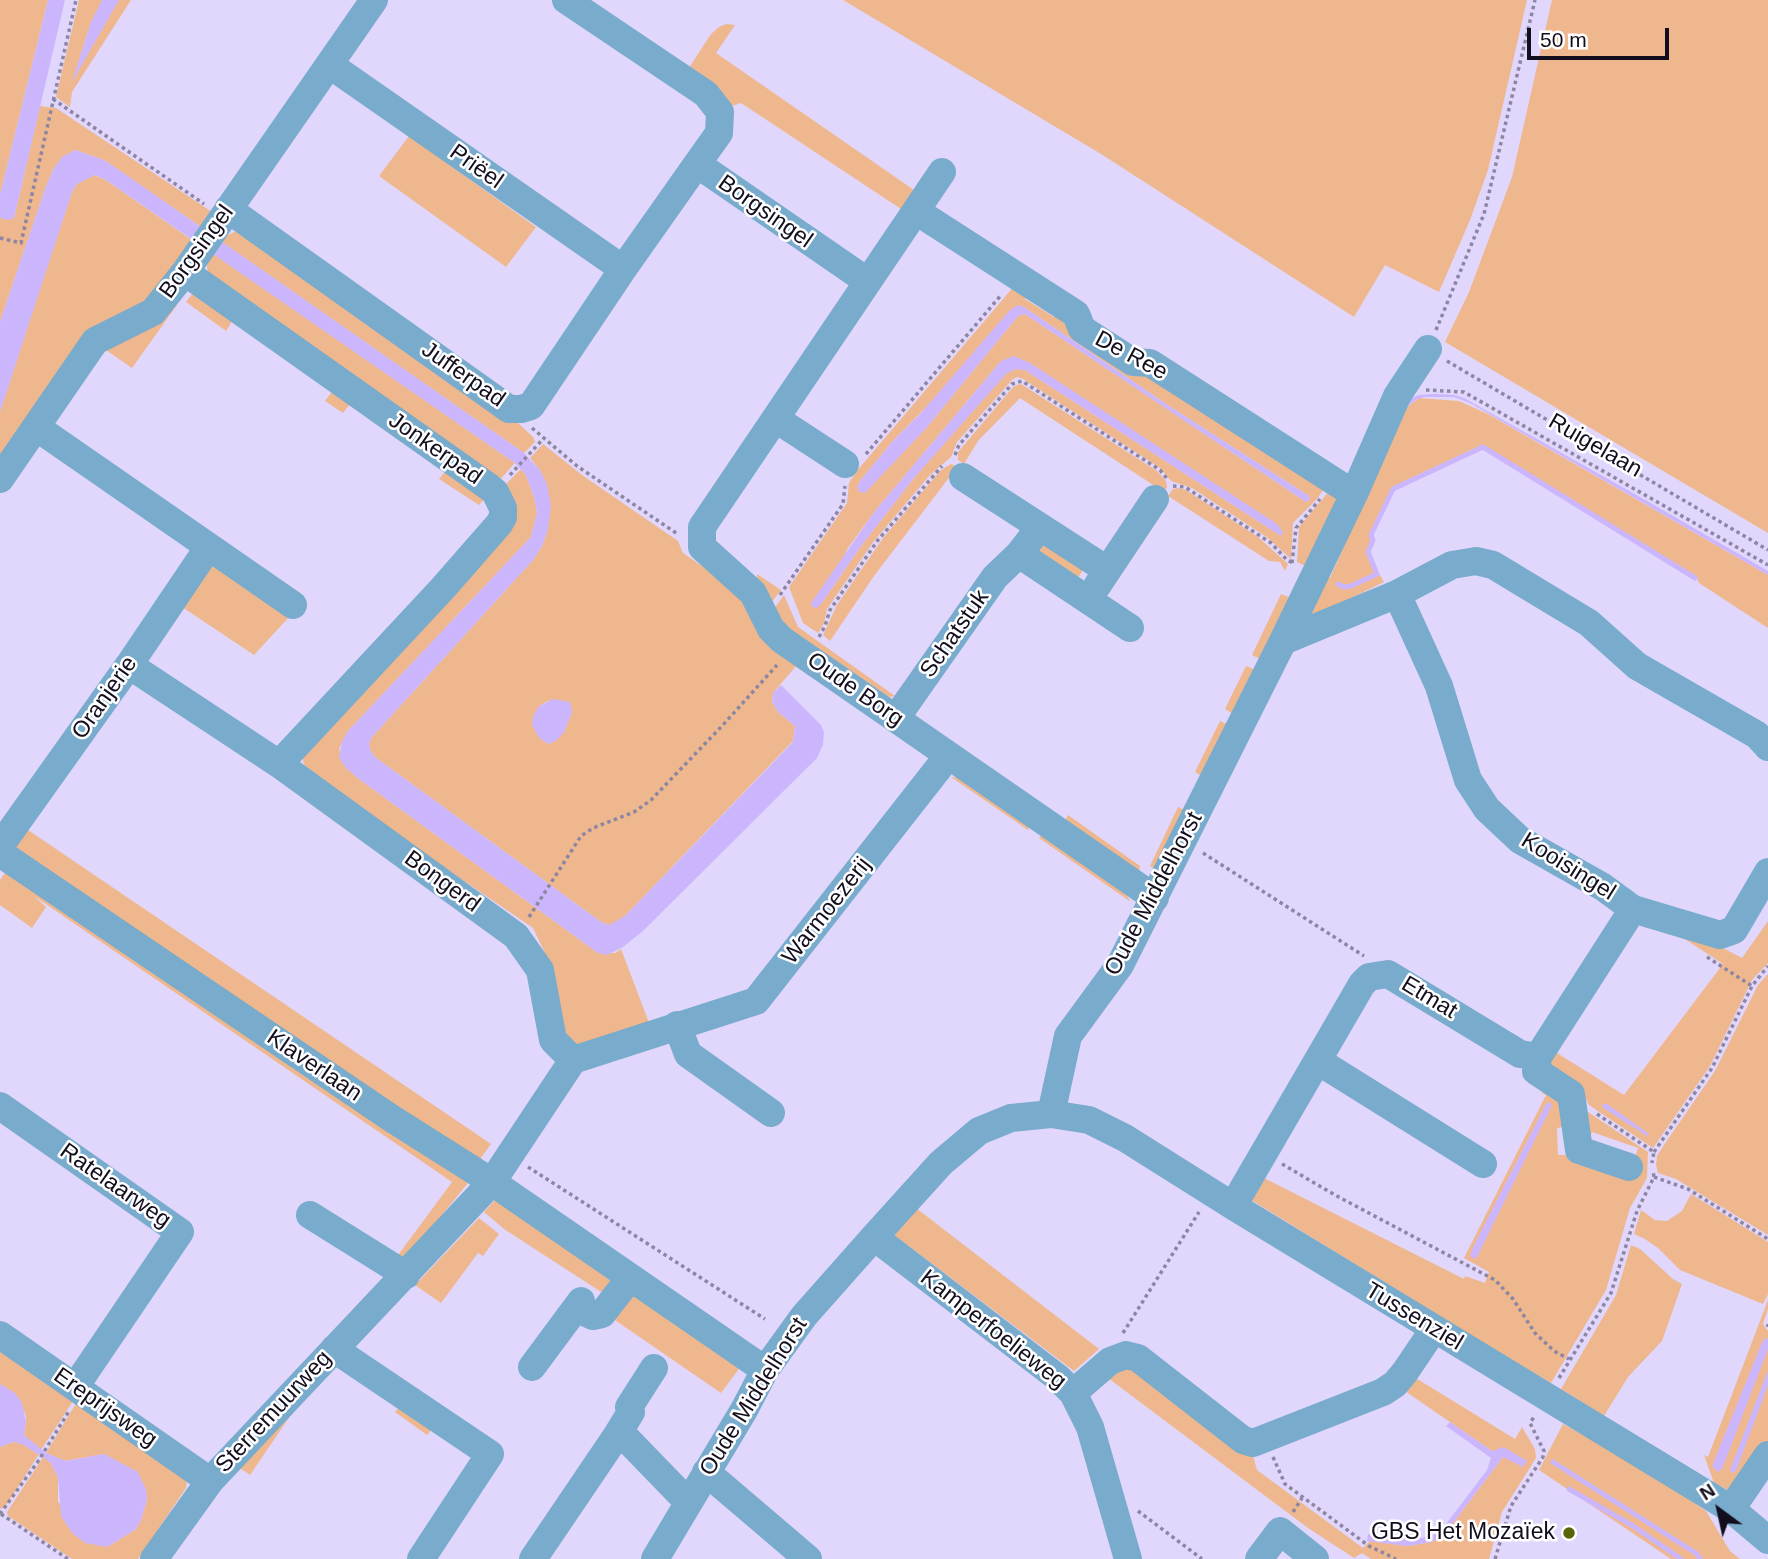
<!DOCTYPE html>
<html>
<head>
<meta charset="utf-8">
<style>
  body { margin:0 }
  #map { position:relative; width:1768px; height:1559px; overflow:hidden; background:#e1d7fd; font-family:Helvetica,sans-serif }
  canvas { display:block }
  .north { position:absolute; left:1684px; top:1475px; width:70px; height:70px; -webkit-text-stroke:5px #fff; paint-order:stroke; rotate:327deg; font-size:19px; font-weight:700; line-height:28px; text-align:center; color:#130e1e }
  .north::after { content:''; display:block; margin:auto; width:24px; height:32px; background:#130e1e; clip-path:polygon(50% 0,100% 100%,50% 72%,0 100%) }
  .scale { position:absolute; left:1527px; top:28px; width:142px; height:32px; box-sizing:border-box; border:4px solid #130e1e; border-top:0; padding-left:9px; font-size:21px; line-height:24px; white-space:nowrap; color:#130e1e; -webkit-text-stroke:5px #fff; paint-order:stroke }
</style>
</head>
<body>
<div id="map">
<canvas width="1768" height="1559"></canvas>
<div class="north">N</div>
<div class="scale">50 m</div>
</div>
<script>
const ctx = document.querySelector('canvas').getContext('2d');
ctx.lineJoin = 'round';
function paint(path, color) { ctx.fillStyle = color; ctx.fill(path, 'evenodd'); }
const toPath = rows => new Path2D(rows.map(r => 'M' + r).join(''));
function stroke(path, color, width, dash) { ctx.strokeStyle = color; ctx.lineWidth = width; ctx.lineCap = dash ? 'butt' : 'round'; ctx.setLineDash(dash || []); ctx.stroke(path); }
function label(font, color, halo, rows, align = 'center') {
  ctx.font = font + ' Helvetica,sans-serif'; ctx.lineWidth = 5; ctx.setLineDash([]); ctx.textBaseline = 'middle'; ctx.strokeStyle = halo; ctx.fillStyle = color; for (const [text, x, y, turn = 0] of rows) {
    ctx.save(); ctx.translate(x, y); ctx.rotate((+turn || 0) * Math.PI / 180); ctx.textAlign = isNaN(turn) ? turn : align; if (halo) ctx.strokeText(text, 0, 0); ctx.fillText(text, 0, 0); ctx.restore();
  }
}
paint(toPath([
  [0,0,48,0,0,195],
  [79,0,102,0,87,34,73,81,91,45,119,0,131,0,72,92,70,107,56,97],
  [843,0,1527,0,1488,170,1470,220,1439,292,1385,265,1354,317,1101,154],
  [1552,0,1768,0,1768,533,1445,342,1469,292,1512,177],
  [726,24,735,25,716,53,914,190,901,209,741,103,729,107,687,71,711,34,719,27],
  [40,106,56,108,212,212,201,227,104,160,75,150,54,168,45,189,0,322,0,218,14,218],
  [409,136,536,227,506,267,379,176],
  [94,175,106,180,192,240,150,301,0,461,0,412,48,263,72,192,77,184],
  [238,230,516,421,533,437,535,442,524,453,219,240],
  [211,252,515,463,497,483,208,276,207,265],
  [1015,285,1024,291,1025,299,1054,317,1061,315,1326,486,1317,499,1293,523,1291,559,1268,538,1192,488,1171,481,1160,468,1023,379,1017,377,1012,380,957,442,951,457,930,475,874,541,827,609,824,623,818,633,803,623,789,587,847,503,849,483,855,473],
  [1024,307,1169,406,1309,496,1310,499,1306,502,1025,314,1018,316,927,427,865,492,860,492,857,487,861,480,892,442],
  [1001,361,1030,363,1281,536,1025,370,1015,369,1006,373,913,479,861,546,821,604,848,548,875,511],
  [192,294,196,294,234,318,226,331,186,302],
  [173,302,177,305,132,368,103,348],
  [1021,384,1157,471,1166,481,1167,487,1164,492,1020,398,978,441,964,464,958,460,958,452,1014,386],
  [334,389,352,402,343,413,325,401],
  [1419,398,1459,401,1488,414,1768,575,1768,628,1699,583,1697,578,1482,445,1392,487,1369,535,1372,541,1366,552,1384,582,1333,607,1304,625,1326,574,1330,578,1401,417,1408,406],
  [543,444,582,475,678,541,683,553,737,590,797,665,773,693,772,702,778,712,795,726,793,741,625,916,616,923,609,925,601,922,375,757,370,750,369,743,372,737,533,560,542,546,548,529,540,470,530,458],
  [548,701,572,712,564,732,549,744,539,738,538,707],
  [951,464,961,468,948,479,874,576,830,641,823,635,837,605,883,538,941,470],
  [448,468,488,495,479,505,439,479],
  [521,469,526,475,535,500,537,513,531,537,348,731,339,749,346,768,359,779,598,953,615,953,621,949,651,1028,580,1047,565,1038,545,953,533,928,306,773,303,760,304,753,501,537,502,488],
  [1178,488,1186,490,1258,537,1288,564,1285,571,1280,562,1269,561,1168,496,1173,489],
  [1331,489,1335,493,1336,502,1307,567,1297,562,1299,527],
  [1040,540,1086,565,1075,583,1042,563,1035,544],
  [215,562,291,615,254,655,182,607],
  [757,574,781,590,771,603,757,582],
  [1281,594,1293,599,1260,659,1252,655],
  [784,595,798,627,895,696,889,697,793,636,774,609],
  [1246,666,1256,670,1233,714,1225,709],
  [1220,721,1229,725,1203,777,1195,772],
  [951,777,965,778,1031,825,1028,830],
  [1178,807,1187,811,1155,869,1150,866],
  [1068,815,1140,866,1139,874,1063,824],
  [28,830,491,1144,478,1162,11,851],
  [1042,834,1122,888,1131,902,1039,838],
  [7,870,468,1183,401,1265,393,1262,452,1182,34,896,46,907,32,928,0,905,0,880],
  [1768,921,1768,963,1752,980,1710,1066,1653,1148,1589,1105,1579,1085,1554,1069,1550,1063,1557,1053,1624,1095,1723,964,1671,930,1725,949,1742,958],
  [1768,974,1768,1235,1676,1179,1658,1173,1656,1165,1657,1156,1666,1142,1715,1071,1758,985],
  [1546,1087,1566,1099,1570,1126,1557,1128,1558,1155,1572,1155,1630,1173,1638,1148,1592,1132,1587,1145,1582,1108,1648,1152,1647,1178,1630,1208,1606,1290,1551,1383,1489,1347,1248,1198,1260,1176,1464,1279,1465,1276,1485,1283,1489,1272,1464,1258,1546,1095,1542,1093],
  [1691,1194,1768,1242,1768,1294,1763,1304,1680,1270,1658,1248,1645,1239,1634,1234,1641,1210,1655,1220,1667,1221,1682,1211],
  [499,1200,741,1366,721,1393,606,1314,615,1301,504,1229,484,1212,494,1201],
  [916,1208,1099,1349,1074,1371,894,1235],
  [479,1218,499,1234,483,1256,478,1253,441,1303,415,1285],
  [1631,1245,1640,1249,1673,1279,1682,1284,1662,1341,1628,1377,1604,1416,1561,1389,1616,1295],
  [1768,1300,1768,1309,1763,1324,1768,1331,1768,1445,1730,1491,1714,1483,1704,1455,1708,1457],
  [0,1348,75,1398,41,1450,24,1436,26,1416,18,1397,0,1384],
  [1124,1368,1139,1372,1252,1452,1257,1470,1363,1548,1370,1541,1407,1546,1432,1542,1444,1535,1503,1457,1523,1467,1492,1451,1405,1391,1414,1377,1515,1439,1522,1427,1535,1449,1536,1458,1502,1512,1489,1559,1371,1559,1362,1553,1354,1558,1308,1528,1108,1378],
  [78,1400,187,1481,186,1488,138,1559,72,1559,8,1516,7,1512,44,1456,50,1462,58,1477,58,1502,107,1547,136,1529,141,1520,147,1500,146,1490,137,1472,104,1454,65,1461,46,1453],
  [299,1403,250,1475,235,1465],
  [399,1407,432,1429,427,1435,395,1412],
  [1563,1424,1643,1468,1706,1511,1730,1551,1740,1559,1671,1559,1539,1470],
  [13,1442,22,1444,39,1454,5,1507,0,1509,0,1447]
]), '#efb78d');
paint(toPath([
  [48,0,65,0,14,218,8,220,0,218,0,195],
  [102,0,119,0,72,82,91,22],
  [75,150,104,160,125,174,524,453,540,470,547,484,551,506,548,529,542,546,533,560,372,737,369,743,370,750,375,757,601,922,609,925,625,916,793,742,795,726,778,712,772,702,773,693,781,685,821,725,824,732,823,745,817,758,643,931,623,947,607,955,598,953,359,779,346,768,339,758,342,741,348,731,531,537,537,513,535,500,526,475,515,463,106,180,95,175,77,184,72,192,0,412,0,322,45,189,54,168,62,157],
  [1018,305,1024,307,1169,406,1309,496,1310,499,1306,502,1025,314,1018,316,927,427,865,493,859,492,857,487,861,480,892,442,921,413,1010,310],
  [1014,356,1030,363,1277,524,1283,532,1281,536,1025,370,1015,369,1006,374,913,479,861,546,821,604,817,608,812,607,811,603,875,511,1001,361],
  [1435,394,1454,395,1464,398,1656,506,1768,571,1768,575,1470,403,1454,397,1425,397,1417,399,1406,408,1409,400,1418,395],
  [553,699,570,702,572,712,564,732,557,740,549,744,539,738,532,725,533,717,538,707],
  [1550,1102,1552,1105,1477,1257,1474,1259,1470,1256,1474,1245,1546,1104],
  [1603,1104,1607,1104,1649,1134,1647,1136,1602,1107],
  [1768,1338,1768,1349,1722,1469,1718,1472,1712,1466,1763,1340],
  [1768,1370,1768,1385,1736,1471,1732,1473,1730,1470],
  [0,1384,15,1393,22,1403,26,1422,24,1435,46,1453,66,1461,104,1454,138,1472,146,1490,147,1500,141,1520,136,1529,107,1547,85,1543,72,1533,61,1516,58,1477,50,1462,22,1444,13,1442,0,1447],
  [1450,1422,1492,1451,1504,1447,1527,1461,1523,1467,1503,1457,1444,1535,1432,1542,1407,1546,1367,1541,1368,1534,1423,1538,1440,1532,1487,1470,1491,1458,1446,1426]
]), '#cbb6fd');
stroke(toPath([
  [1338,584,1344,587,1351,586,1377,574,1368,552,1373,540,1371,535,1393,489,1483,447,1695,578],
  [1553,1462,1697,1554,1700,1559],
  [1569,1489,1633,1526,1681,1559]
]), '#cbb6fd', 5);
stroke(toPath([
  [53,99,204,204],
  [0,238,21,243,76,0],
  [1436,330,1484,214,1535,0],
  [1447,361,1768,550],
  [1426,390,1464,392,1768,565],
  [532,428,577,466,679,535],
  [866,454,1002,294],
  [955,455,959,445,1012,384,1022,381,1160,470,1168,480],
  [510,475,543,439],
  [1173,486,1185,487,1271,543,1287,560,1295,564],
  [1292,563,1296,528,1320,499],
  [780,595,843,504,845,486],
  [819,637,825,626,830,610,878,540,942,466],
  [1203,853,1364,956],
  [529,917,581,836,593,828,634,812,651,800,722,726,777,665],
  [1707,957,1752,986],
  [1597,1114,1654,1152,1652,1163],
  [1654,1152,1712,1068,1752,986,1768,966],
  [1282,1164,1335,1195,1495,1280,1513,1299,1535,1333,1554,1351,1569,1359],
  [528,1167,765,1319],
  [1654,1177,1688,1189,1768,1239],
  [1768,1324,1768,1327],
  [1123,1333,1199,1212],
  [1559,1378,1611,1293,1637,1211,1654,1177,1653,1171],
  [1273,1457,1285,1484,1369,1546,1396,1559],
  [1138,1511,1202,1559],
  [1293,1512,1302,1498],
  [0,1514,39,1460,69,1411],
  [1,1514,68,1559],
  [1495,1559,1511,1506,1543,1457,1544,1451,1530,1423,1534,1417]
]), '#8d86a3', 3.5, [3.5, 3.5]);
stroke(toPath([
  [566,0,706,94,720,112,719,133,697,164,867,281],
  [330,65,623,269],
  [942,172,702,527,702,547,753,593,771,629,782,640,1155,898],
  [228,209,509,409,521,409,531,406,623,269,697,164],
  [916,211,1076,314,1082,329,1133,362,1150,363,1354,494],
  [185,272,489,487,495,492,503,508,503,517,499,524,443,588,279,764],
  [776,419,845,464],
  [36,427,293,605],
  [963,477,1107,570],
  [0,479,95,341,153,312,185,272,374,0],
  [1019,554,1130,628],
  [1097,586,1155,499],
  [1397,594,1439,686,1468,780,1487,809,1520,840,1603,887,1633,909,1720,935,1734,930,1768,872],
  [1283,641,1397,594,1452,565,1476,561,1493,565,1589,623,1637,666,1757,735,1768,747],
  [129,665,279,764,516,936,540,970,553,1040,573,1060,492,1182,210,1481,154,1559],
  [896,718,995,577,1019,554,1040,527],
  [0,846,129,665,208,548],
  [0,853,391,1118,492,1182,765,1370],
  [677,1025,688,1054,771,1113],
  [1538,1057,1536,1071,1571,1094,1579,1150,1629,1167],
  [573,1060,756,1001,948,756],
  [1318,1061,1483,1164],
  [0,1106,180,1232,75,1387],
  [1051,1114,1068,1036,1120,965,1283,641,1354,494,1397,396,1428,349],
  [1233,1206,1362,984,1369,977,1388,974,1520,1054,1538,1057,1633,909],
  [310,1215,406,1275],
  [874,1237,1057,1377,1073,1393,1090,1427,1128,1559],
  [576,1308,593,1316,602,1314,630,1278],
  [0,1335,210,1481],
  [334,1349,490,1454,421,1559],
  [532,1367,581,1301],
  [1073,1393,1110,1361,1126,1355,1138,1358,1243,1440,1253,1443,1383,1392,1395,1384,1405,1372,1434,1329],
  [617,1435,631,1412,629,1407,654,1368],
  [706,1472,808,1559],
  [1731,1509,1768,1455],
  [533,1559,617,1435,624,1436,688,1502],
  [655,1559,744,1410,765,1370,804,1316,874,1237,941,1163,979,1131,1011,1118,1051,1114,1089,1120,1125,1138,1233,1206,1731,1509,1768,1540],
  [1259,1559,1280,1531,1315,1559]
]), '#78abcc', 28);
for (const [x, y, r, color] of [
  [1569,1533,7,"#596508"]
]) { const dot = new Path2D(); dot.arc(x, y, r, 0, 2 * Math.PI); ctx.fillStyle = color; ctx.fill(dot); stroke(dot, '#fff', 2.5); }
label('23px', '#130e1e', '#fff', [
  ["Priëel",476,167,35],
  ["Borgsingel",765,212,35],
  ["Borgsingel",197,252,-54],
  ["De Ree",1131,356,28],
  ["Jufferpad",463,375,35],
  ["Ruigelaan",1595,446,30],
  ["Jonkerpad",435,449,35],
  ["Schatstuk",955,634,-55],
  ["Oude Borg",855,690,35],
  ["Oranjerie",105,698,-55],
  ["Kooisingel",1568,867,32],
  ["Bongerd",442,882,36],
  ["Oude Middelhorst",1154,894,-62],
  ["Warmoezerij",827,911,-52],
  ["Etmat",1429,998,31],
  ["Klaverlaan",314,1066,34],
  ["Ratelaarweg",115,1186,35],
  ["Tussenziel",1414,1317,31],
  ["Kamperfoelieweg",993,1330,38],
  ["Oude Middelhorst",754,1397,-58],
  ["Ereprijsweg",105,1408,35],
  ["Sterremuurweg",274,1412,-47]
]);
label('23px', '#130e1e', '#fff', [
  ["GBS Het Mozaïek",1555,1533]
], 'right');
</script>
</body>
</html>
